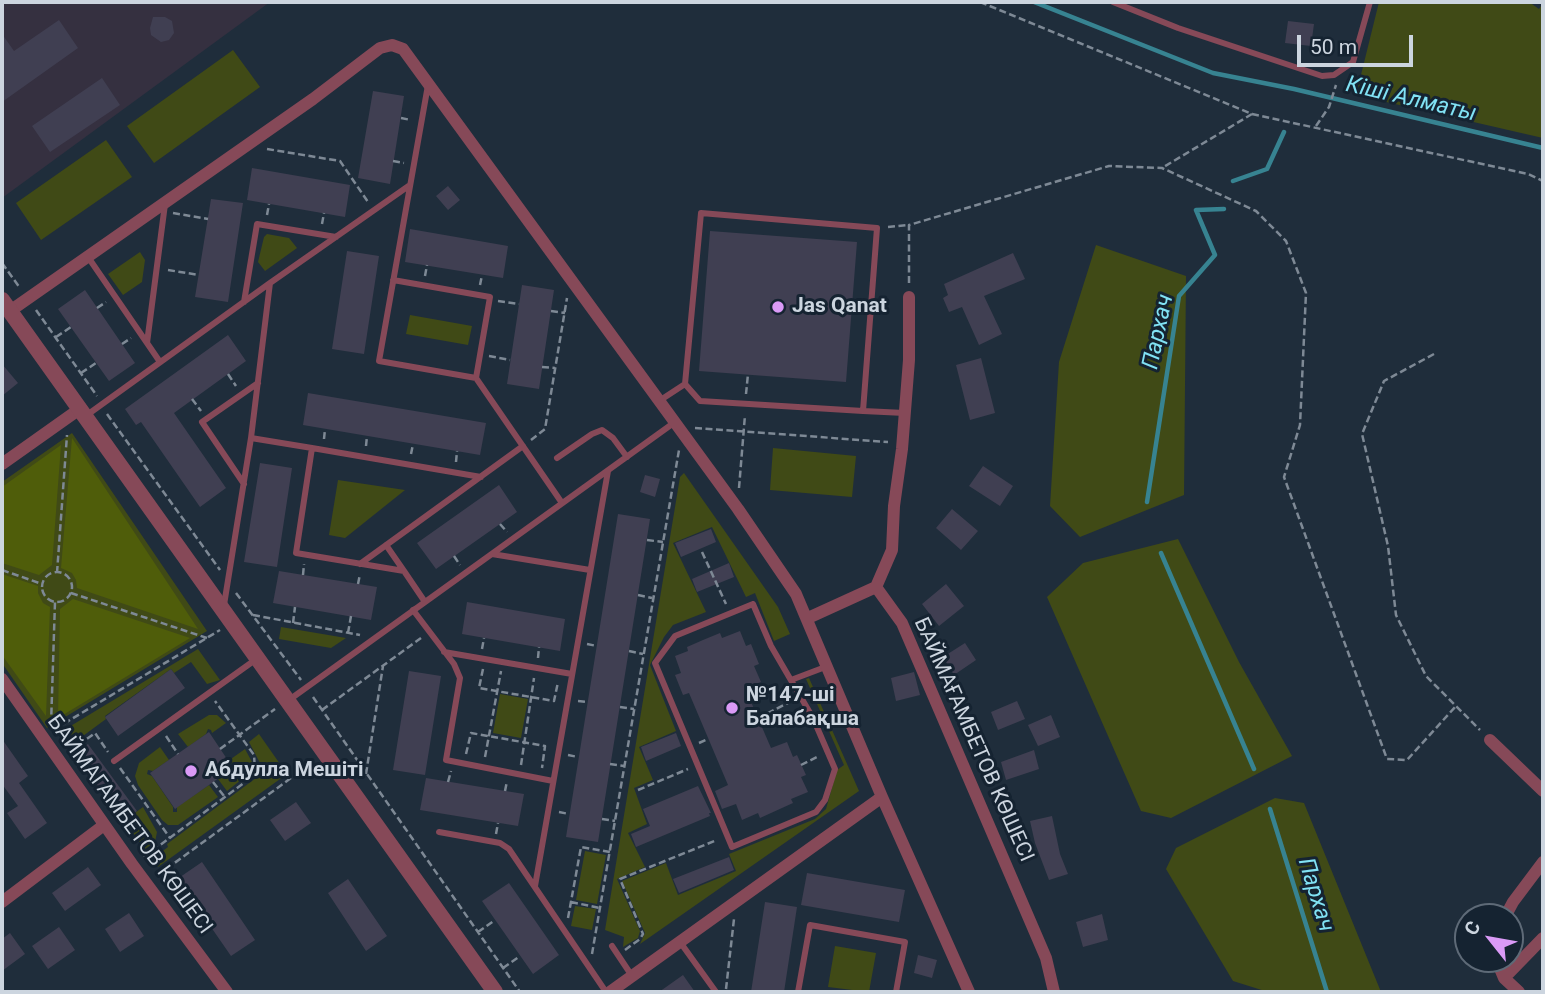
<!DOCTYPE html>
<html>
<head>
<meta charset="utf-8">
<style>
  body { margin:0 }
  #map { position:relative; width:1545px; height:994px; overflow:hidden; background:#1f2d3b; font-family:Roboto,sans-serif }
  canvas { display:block }
  .frame { position:absolute; inset:0; border:4px solid #ccd5df; pointer-events:none }
  .north { position:absolute; left:1454px; top:903px; width:70px; height:70px; box-sizing:border-box; background:#152331; border:2px solid #5e6a77; border-radius:50%; rotate:301deg; font-size:19px; font-weight:700; line-height:28px; text-align:center; color:#ccd5df }
  .north::after { content:''; display:block; margin:auto; width:24px; height:32px; background:#da9af6; clip-path:polygon(50% 0,100% 100%,50% 72%,0 100%) }
  .scale { position:absolute; left:1297px; top:35px; width:116px; height:32px; box-sizing:border-box; border:4px solid #ccd5df; border-top:0; padding-left:9px; font-size:21px; line-height:24px; white-space:nowrap; color:#ccd5df; -webkit-text-stroke:5px #152331; paint-order:stroke }
</style>
</head>
<body>
<div id="map">
<canvas width="1545" height="994"></canvas>
<div class="frame"></div>
<div class="north">С</div>
<div class="scale">50 m</div>
</div>
<script>
const ctx = document.querySelector('canvas').getContext('2d');
ctx.lineJoin = 'round';
function paint(path, color) { ctx.fillStyle = color; ctx.fill(path, 'evenodd'); }
const toPath = rows => new Path2D(rows.map(r => 'M' + r).join(''));
function stroke(path, color, width, dash) { ctx.strokeStyle = color; ctx.lineWidth = width; ctx.lineCap = dash ? 'butt' : 'round'; ctx.setLineDash(dash || []); ctx.stroke(path); }
function label(font, color, halo, rows, align = 'center') {
  ctx.font = font + ' Roboto,sans-serif'; ctx.lineWidth = 6; ctx.setLineDash([]); ctx.textBaseline = 'middle'; ctx.strokeStyle = halo; ctx.fillStyle = color; for (const [text, x, y, turn = 0] of rows) {
    ctx.save(); ctx.translate(x, y); ctx.rotate((+turn || 0) * Math.PI / 180); ctx.textAlign = isNaN(turn) ? turn : align; if (halo) ctx.strokeText(text, 0, 0); ctx.fillText(text, 0, 0); ctx.restore();
  }
}
paint(toPath([
  [2,2,270,2,2,198]
]), '#353040');
paint(toPath([
  [1379,2,1529,2,1539,9,1543,3,1543,138,1356,95],
  [233,50,260,87,154,163,127,126],
  [106,140,132,177,41,240,16,203],
  [267,234,289,238,297,248,265,271,258,262,264,237],
  [1096,245,1186,276,1184,495,1080,537,1050,506,1059,362],
  [140,252,145,260,142,282,123,295,108,274],
  [410,315,472,326,468,345,406,334],
  [72,433,207,631,47,728,2,663,2,482],
  [773,448,856,456,852,497,770,490],
  [684,473,778,607,790,634,774,641,755,593,746,597,712,527,673,543,706,612,673,625,664,637,650,665,676,731,639,747,653,780,634,788,647,824,628,833,645,867,617,879,640,931,638,938,623,947,624,937,605,930,680,477],
  [338,480,405,490,345,538,329,535],
  [1178,539,1239,662,1292,756,1171,818,1141,811,1047,597,1083,563],
  [281,627,346,638,331,648,279,639],
  [198,649,220,680,207,684,191,662,174,673,171,669,105,716,106,719,68,747,59,733],
  [809,678,859,791,640,944,645,933,622,881,666,863,678,895,736,871,729,854,815,819,826,809,837,770,844,765,806,679],
  [500,694,528,699,521,738,493,733],
  [209,715,217,715,226,723,212,733,211,730,208,729,206,734,188,747,178,734],
  [259,734,287,774,158,867,152,859,168,847,167,844,256,778,260,763,249,742],
  [160,747,169,760,153,771,148,770,147,774,152,776,173,807,173,812,177,812,177,807,209,785,218,797,178,825,168,825,162,820,138,785,135,776,139,763],
  [245,749,252,762,251,772,227,791,218,779,230,770,235,770,235,767,228,761],
  [1275,798,1304,803,1381,992,1268,992,1233,981,1166,869,1176,848],
  [143,807,157,832,155,842,145,849,124,821],
  [585,851,606,855,597,904,576,900],
  [575,906,596,909,592,930,571,926],
  [835,946,876,953,869,992,828,987]
]), '#404a16');
paint(toPath([
  [72,438,198,629,77,588,76,580,72,573,61,568],
  [61,445,52,565,39,575,2,563,2,487],
  [2,574,38,586,38,593,43,603,50,607,46,716,2,655],
  [73,599,190,638,58,718,60,609]
]), '#4f5d0a');
stroke(toPath([
  [1034,2,1213,73,1294,89,1543,148],
  [1233,181,1267,169,1284,132],
  [1147,502,1179,296,1215,255,1196,210,1224,209],
  [1161,553,1254,769],
  [1270,809,1327,992]
]), '#378391', 4.5);
paint(toPath([
  [153,17,165,17,172,21,174,33,169,40,161,42,151,35,150,28],
  [59,20,78,48,2,102,2,34,14,51],
  [1288,21,1314,24,1311,46,1285,43],
  [102,78,120,105,50,152,32,126],
  [373,91,404,96,390,184,358,178],
  [252,168,350,185,345,217,247,200],
  [448,186,460,200,448,210,436,196],
  [211,199,243,203,228,302,195,297],
  [410,229,508,246,503,278,405,262],
  [710,231,857,242,846,382,699,371],
  [347,251,379,256,364,354,332,349],
  [1013,253,1025,279,984,296,1002,334,979,345,962,307,949,312,943,298,948,295,944,284],
  [522,285,554,290,539,389,507,384],
  [85,290,135,363,109,381,58,309],
  [228,335,246,361,174,413,226,488,200,507,141,422,136,425,125,409],
  [981,358,995,413,970,420,956,365],
  [2,364,18,383,2,396],
  [308,393,486,423,480,455,303,425],
  [260,463,292,468,277,567,244,562],
  [983,466,1013,486,1000,506,969,486],
  [645,475,660,479,655,497,640,492],
  [499,485,517,512,436,569,417,543],
  [952,509,978,531,961,550,936,528],
  [618,514,650,519,598,842,566,837],
  [711,529,716,542,681,557,675,543],
  [729,563,734,577,697,592,692,579],
  [279,571,377,587,371,620,273,603],
  [946,584,964,606,939,626,922,604],
  [467,602,565,619,560,651,462,634],
  [740,631,746,646,751,644,759,664,754,666,761,682,745,688,771,748,787,742,793,757,797,755,806,775,801,777,808,792,791,799,793,803,760,818,758,813,742,820,736,804,722,809,715,791,728,785,689,693,683,695,675,675,681,673,675,656,688,651,687,647,703,640,720,633,722,638],
  [965,643,976,660,954,675,943,657],
  [171,669,185,688,118,736,105,717],
  [409,671,441,676,425,775,393,770],
  [914,672,920,695,896,701,891,678],
  [1017,701,1025,719,998,730,991,712],
  [1051,715,1060,737,1038,746,1028,725],
  [209,732,233,768,175,809,150,773],
  [676,733,681,746,646,761,641,747],
  [2,739,28,776,19,783,47,823,25,839,7,813,18,806,2,784],
  [88,744,137,811,124,821,74,754],
  [1034,750,1039,769,1006,780,1001,762],
  [426,778,524,794,518,826,420,810],
  [698,786,711,813,709,813,710,816,636,847,631,834,650,826,643,809],
  [296,802,311,823,285,841,270,820],
  [1052,816,1060,854,1068,874,1049,880,1035,843,1030,821],
  [729,857,734,870,679,893,673,879],
  [202,862,255,940,231,956,195,904,185,911,167,886],
  [88,867,101,885,65,911,52,893],
  [807,873,905,890,899,922,801,905],
  [348,879,387,936,366,951,328,893],
  [509,883,559,955,533,974,482,901],
  [765,902,797,907,784,992,751,992],
  [129,913,144,936,120,952,105,929],
  [1102,914,1108,940,1083,947,1076,922],
  [59,927,75,950,48,969,32,946],
  [10,933,25,954,2,971,2,939],
  [918,955,937,960,932,978,914,973],
  [683,975,695,992,659,992]
]), '#403f52');
stroke(toPath([
  [980,2,1252,114,1162,168],
  [1252,114,1528,174,1543,181],
  [401,118,411,120],
  [1316,126,1329,107,1336,85],
  [267,149,340,161,368,202],
  [393,161,404,163],
  [173,213,208,219],
  [267,215,269,204],
  [322,224,324,213],
  [888,227,909,225],
  [2,263,20,288],
  [168,270,199,275],
  [425,276,427,265],
  [909,283,909,225,1109,166,1162,168,1256,211,1286,241,1306,293,1300,425,1284,477,1387,759,1407,760,1456,706],
  [480,285,482,275],
  [498,301,519,304],
  [97,308,106,302],
  [36,310,97,396],
  [551,311,565,313],
  [56,337,71,327],
  [122,344,131,338],
  [1434,354,1384,381,1362,434,1388,546,1396,615,1426,676,1480,730],
  [489,356,510,360],
  [542,367,555,368],
  [81,373,96,363],
  [228,374,236,386],
  [746,394,748,374],
  [192,399,201,411],
  [107,414,220,570],
  [695,428,888,442],
  [324,439,325,429],
  [531,440,545,429,567,298],
  [366,446,367,436],
  [411,454,413,444],
  [456,462,457,451],
  [739,488,745,415],
  [500,524,507,532],
  [647,540,663,542],
  [702,552,726,604],
  [454,556,460,565],
  [2,570,42,584],
  '42 587a15 15 0 1 1 30 0a15 15 0 1 1-30 0Z',
  [57,573,67,435],
  [303,575,304,564],
  [358,584,360,574],
  [71,593,207,638],
  [236,593,301,680],
  [638,595,652,598],
  [253,615,360,635],
  [293,623,295,607],
  [348,633,351,616],
  [587,644,597,646],
  [482,649,484,638],
  [629,651,643,654],
  [538,658,539,647],
  [483,669,479,688,554,701,558,682],
  [313,697,520,992],
  [578,701,588,702],
  [620,707,634,709],
  [322,710,421,638],
  [758,718,792,701],
  [51,725,55,602],
  [55,729,220,630],
  [166,736,178,754],
  [699,743,708,739],
  [220,749,275,709],
  [70,751,95,733,108,752],
  [466,754,471,733,545,746,542,768],
  [568,755,578,757],
  [485,757,501,671],
  [610,764,624,766],
  [521,765,534,678],
  [801,765,817,757],
  [120,768,170,838],
  [366,774,383,666],
  [213,782,224,796],
  [448,782,451,771],
  [638,790,688,769],
  [505,791,507,781],
  [559,812,569,814],
  [602,819,615,821],
  [496,834,498,823],
  [144,857,248,780,255,770,254,755,215,701],
  [158,875,313,762],
  [571,902,600,908],
  [568,918,581,847,610,852],
  [478,932,495,920],
  [625,950,640,939,643,934,620,879,717,840],
  [592,954,679,450],
  [503,968,520,956],
  [726,989,734,919]
]), '#7e8995', 2.5, [7, 3.5]);
stroke(toPath([
  [1113,2,1178,28,1322,76,1334,75,1353,62,1370,2],
  [428,85,379,361,476,378,562,503],
  [410,185,270,283,251,438,312,448,296,553,404,571,425,602],
  [88,257,147,343],
  [393,280,490,297,476,378],
  [244,302,257,224,336,237],
  [160,362,147,343,165,204],
  [659,401,685,384],
  [863,411,877,228,701,213,685,384,700,401,863,411,905,413],
  [87,415,270,283],
  [312,448,481,477],
  [557,458,592,434,602,430,613,438,627,457],
  [244,484,202,422,258,383],
  [386,545,404,571],
  [492,554,590,570],
  [360,564,523,446],
  [753,604,771,646,813,718,835,769,825,800,816,812,732,847,655,663,675,636,753,604],
  [224,605,251,438],
  [413,610,454,664,460,678,446,760,553,781],
  [444,652,572,674],
  [791,680,828,666],
  [289,700,675,422],
  [114,761,255,660],
  [439,832,500,843,509,849,606,992],
  [535,886,608,471],
  [680,942,716,992],
  [612,946,632,976],
  [798,992,810,925,905,942,896,992]
]), '#864958', 6);
stroke(toPath([
  [909,297,909,360,902,449,894,506,892,550,876,587,902,623,1046,958,1054,992],
  [10,311,313,99,380,48,392,45,403,49,738,509,796,594,882,797,969,992],
  [2,464,81,408],
  [808,618,876,587],
  [2,679,132,864,227,992],
  [1490,740,1543,791],
  [2,902,104,825],
  [1505,917,1513,902,1543,862],
  [1496,959,1504,978,1519,992],
  [1504,978,1543,938],
  [610,992,882,797]
]), '#864958', 12);
stroke(toPath([
  [2,300,495,992]
]), '#864958', 16);
for (const [x, y, r, color] of [
  [778,307,7,"#da9af6"],
  [732,708,7,"#da9af6"],
  [191,771,7,"#da9af6"]
]) { const dot = new Path2D(); dot.arc(x, y, r, 0, 2 * Math.PI); ctx.fillStyle = color; ctx.fill(dot); stroke(dot, '#152331', 2.5); }
label('bold 21px', '#ccd5df', '#152331', [
  ["Jas Qanat",792,307],
  ["№147-ші",746,696],
  ["Балабақша",746,720],
  ["Абдулла Мешіті",205,771]
], 'left');
label('21px', '#ccd5df', '#152331', [
  ["БАЙМАҒАМБЕТОВ КӨШЕСІ",973,740,66],
  ["БАЙМАГАМБЕТОВ КӨШЕСІ",129,825,54]
]);
label('italic 23px', '#81e2f4', '#152331', [
  ["Кіші Алматы",1411,100,13],
  ["Пархач",1159,332,-78],
  ["Пархач",1315,895,73]
]);
</script>
</body>
</html>
